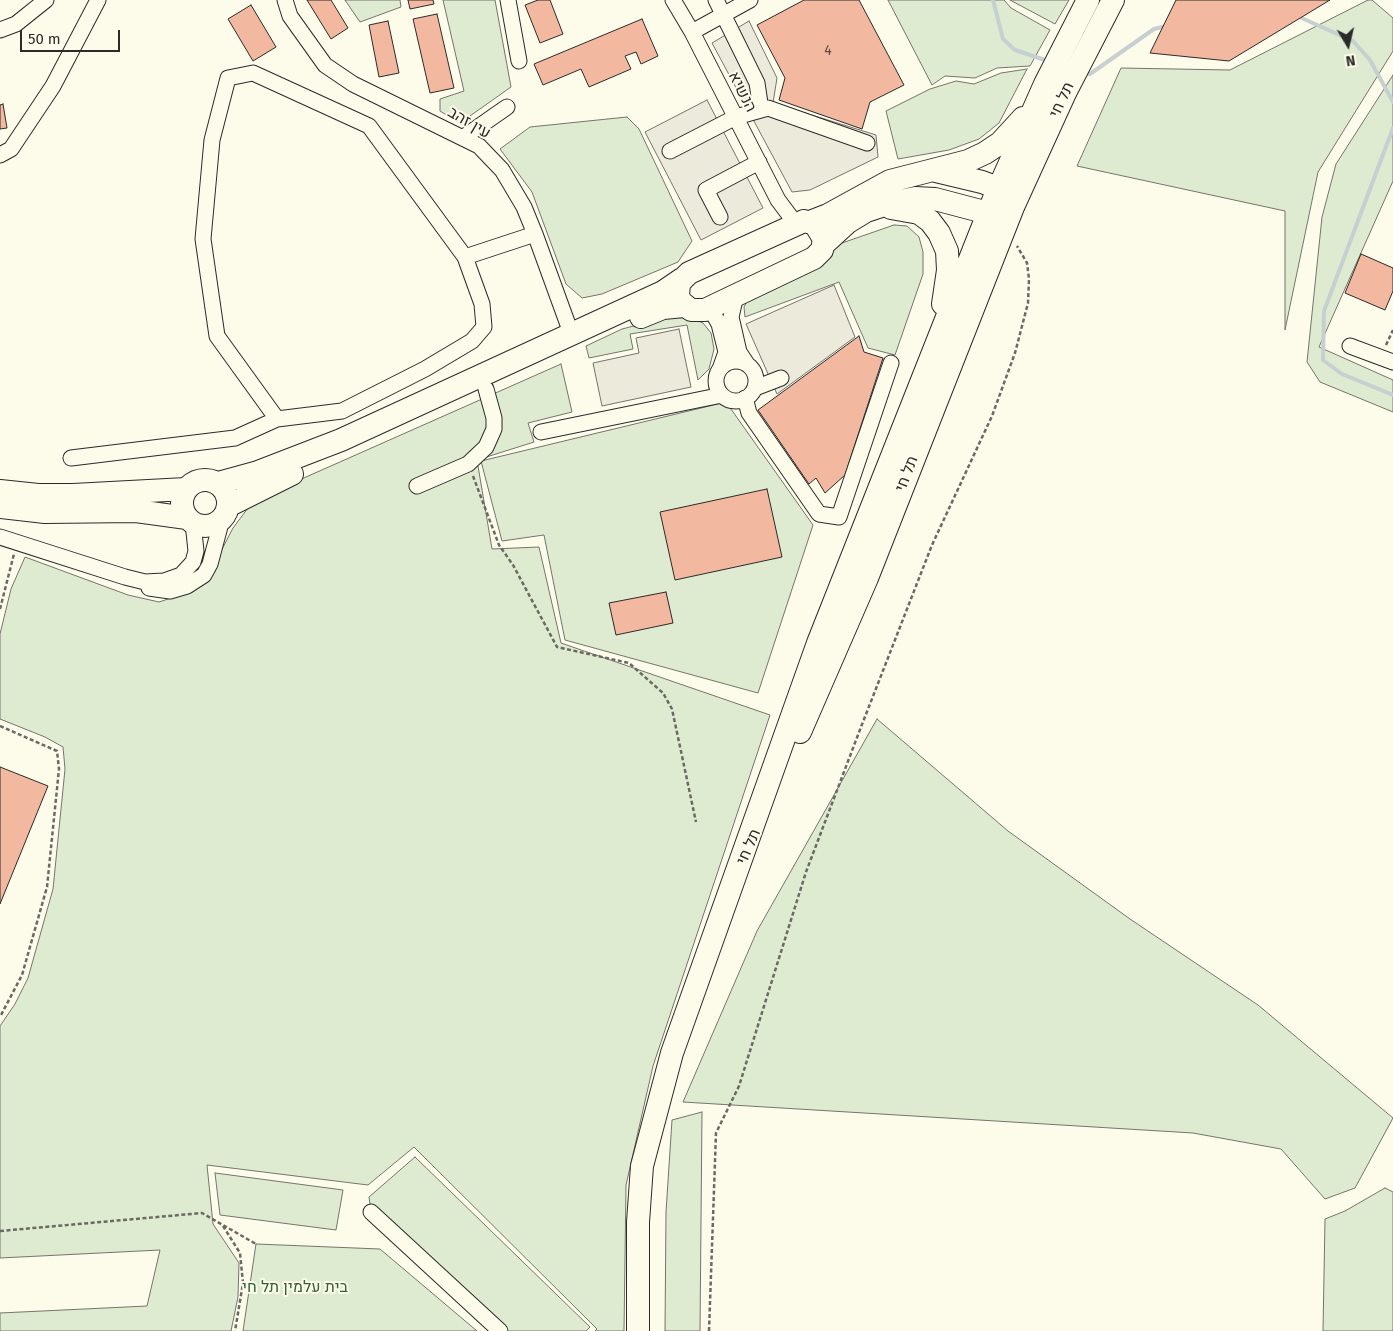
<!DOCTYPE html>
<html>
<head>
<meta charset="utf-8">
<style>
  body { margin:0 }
  #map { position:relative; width:1393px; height:1331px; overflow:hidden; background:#fdfbea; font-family:"Fira Sans",sans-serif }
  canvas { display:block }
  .north { position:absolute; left:1323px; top:20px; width:50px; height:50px; -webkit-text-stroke:4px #fdfbea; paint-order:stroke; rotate:171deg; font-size:14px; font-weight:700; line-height:20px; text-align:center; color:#2b2b2b }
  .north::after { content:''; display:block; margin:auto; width:18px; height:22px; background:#2b2b2b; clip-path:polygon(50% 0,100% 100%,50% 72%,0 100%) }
  .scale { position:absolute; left:20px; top:30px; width:100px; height:22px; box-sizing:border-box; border:2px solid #2b2b2b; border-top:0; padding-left:6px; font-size:15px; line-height:18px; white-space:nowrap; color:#2b2b2b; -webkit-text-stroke:4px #fdfbea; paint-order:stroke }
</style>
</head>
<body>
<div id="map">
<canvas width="1393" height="1331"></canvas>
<div class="north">N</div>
<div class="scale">50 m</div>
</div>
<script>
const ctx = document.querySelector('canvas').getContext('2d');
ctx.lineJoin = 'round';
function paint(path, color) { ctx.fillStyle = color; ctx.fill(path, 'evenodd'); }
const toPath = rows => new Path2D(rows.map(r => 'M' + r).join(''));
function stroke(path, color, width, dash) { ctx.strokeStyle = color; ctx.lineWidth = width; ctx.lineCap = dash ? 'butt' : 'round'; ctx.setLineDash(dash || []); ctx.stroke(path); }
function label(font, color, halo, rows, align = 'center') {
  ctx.font = font + ' "Fira Sans",Heebo,sans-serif'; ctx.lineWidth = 4; ctx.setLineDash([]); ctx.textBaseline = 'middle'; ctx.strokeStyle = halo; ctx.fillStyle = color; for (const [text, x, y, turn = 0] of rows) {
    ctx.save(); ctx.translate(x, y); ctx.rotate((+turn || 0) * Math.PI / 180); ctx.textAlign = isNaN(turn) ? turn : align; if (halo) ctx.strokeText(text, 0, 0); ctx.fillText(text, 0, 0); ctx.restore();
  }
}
const green = toPath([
  [345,0,400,0,401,7,360,22,345,0],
  [443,0,495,0,511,87,460,123,440,111,440,99,464,91,443,0],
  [888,0,1004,0,1011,8,1050,30,1030,66,997,68,975,78,945,76,932,85,888,0],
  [1010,0,1069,0,1055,24,1010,0],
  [1368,0,1372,0,1393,18,1393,51,1318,172,1285,330,1285,211,1077,166,1121,68,1230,70,1368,0],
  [1027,69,999,123,979,139,949,150,898,159,886,111,930,89,956,81,974,84,1001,73,1027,69],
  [1393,75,1393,181,1319,347,1393,380,1393,412,1320,382,1307,362,1322,217,1336,164,1393,75],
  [627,117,639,129,692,241,678,262,602,294,582,298,566,284,532,192,500,149,530,127,627,117],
  [894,225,907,226,919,237,923,252,923,274,895,355,868,348,839,282,745,317,744,307,748,299,812,268,842,243,894,225],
  [685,316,703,323,711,333,714,349,709,369,698,380,687,325,630,334,633,349,589,358,586,346,622,329,657,320,685,316],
  [561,364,572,412,528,423,534,442,477,460,492,549,539,547,561,643,770,715,653,1066,626,1185,624,1331,595,1331,597,1329,414,1147,368,1185,207,1165,213,1224,239,1263,238,1297,231,1331,0,1331,0,1313,147,1306,160,1250,0,1258,0,1026,15,1004,28,978,53,889,65,769,63,747,45,737,0,719,0,634,11,589,25,557,128,595,159,602,177,596,204,584,233,528,248,508,297,481,561,364],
  [726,402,813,525,758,693,565,640,544,535,502,541,481,461,726,402],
  [877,719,1008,831,1130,919,1258,1005,1393,1118,1355,1188,1325,1199,1281,1149,1193,1133,683,1102,757,931,877,719],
  [702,1112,700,1331,665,1331,666,1212,672,1120,702,1112],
  [415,1157,590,1327,586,1331,500,1331,371,1212,369,1197,415,1157],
  [215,1173,343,1190,336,1230,220,1215,215,1173],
  [1385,1188,1393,1192,1393,1331,1323,1331,1325,1219,1345,1211,1385,1188],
  [256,1244,380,1249,477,1331,243,1331,256,1244]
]);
paint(green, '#deebd1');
stroke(green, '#74746e', 1);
const parking = toPath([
  [749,21,777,78,773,103,876,135,878,157,810,190,792,192,712,43,749,21],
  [707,100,763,208,701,240,645,132,707,100],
  [834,285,855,337,777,394,746,324,834,285],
  [679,329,691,387,602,406,593,363,639,353,636,338,679,329]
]);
paint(parking, '#eceadb');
stroke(parking, '#74746e', 1);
stroke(toPath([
  [993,0,1003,39,1015,50,1048,61],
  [1297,16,1353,41,1370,60,1393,102],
  [1083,72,1090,74,1154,29,1166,26],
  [1393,128,1324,311,1323,360,1342,374,1393,395]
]), '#c7d0d0', 4);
const building = toPath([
  [307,0,331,0,348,28,331,39,307,0],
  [408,0,433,0,434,4,410,9,408,0],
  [538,0,550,0,563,34,540,43,525,5,538,0],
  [804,0,859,0,904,85,870,102,862,129,779,100,785,78,757,25,804,0],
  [1176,0,1330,0,1229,61,1150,53,1176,0],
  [251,5,276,47,253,61,228,19,251,5],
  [437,14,454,88,430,93,413,19,437,14],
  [642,19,658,56,641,64,636,52,625,56,631,69,589,87,581,69,543,85,534,64,642,19],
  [388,21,399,73,379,77,369,25,388,21],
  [3,104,7,128,0,129,0,105,3,104],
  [1361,254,1393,268,1393,291,1385,310,1345,293,1361,254],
  [859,336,864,352,883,358,845,475,825,493,816,478,809,484,758,410,859,336],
  [767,489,782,557,675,580,660,512,767,489],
  [666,592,673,623,616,635,609,603,666,592],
  [0,767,48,786,0,904,0,767]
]);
paint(building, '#f2b8a0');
stroke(building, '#2b2b2b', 1);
const minor = toPath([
  [285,0,290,16,325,65,353,84,479,146,502,170,524,207,535,234,571,333],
  [508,0,519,61],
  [673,0,692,32,778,200,796,224],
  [716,0,757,83,761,110],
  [0,30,16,24,46,0],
  [692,32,750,0],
  [464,137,507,107],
  [670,151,736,117,768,108,867,143],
  [0,155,11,149,53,86,98,0],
  [720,217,706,190,759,162],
  [465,257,535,234],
  [736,295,731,317,739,352,747,364],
  [705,310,714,315,719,324,726,352,720,369],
  [1350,346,1393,362],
  '716 381a20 20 0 1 1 40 0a20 20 0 1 1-40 0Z',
  [755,388,781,378],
  [745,398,749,413,819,514,839,517,891,363],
  [541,432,722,395],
  [71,458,235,438,277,419,342,411,425,369,472,341,484,327,482,304,465,257,369,126,253,73,228,78,212,140,203,239,217,336,277,419],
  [417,486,468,464,486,447,494,429,494,418,486,389],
  [0,537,125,577,145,582,164,581,181,575,193,562,196,551,193,523],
  [149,588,170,591,187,586,204,575,210,564,222,519],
  [371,1212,500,1331]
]);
const highway = toPath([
  [936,171,982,182,998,188,1008,200],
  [891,208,919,213,930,221,939,233,947,251,948,270,943,304],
  [804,221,815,224,824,239,822,250,814,258,705,310,691,310,681,302,678,296,679,283,689,273,804,221],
  [810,222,828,215,890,181,968,161,985,153,1000,143,1023,118],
  [824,244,848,222,866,211,890,203,915,198,935,199,988,213,1003,210],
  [641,317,663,308,684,306],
  '182 503a23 23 0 1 1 46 0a23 23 0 1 1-46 0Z',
  [218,483,258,472,341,440,663,292,682,279],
  [0,491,38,495,73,495,186,489],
  [228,506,292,474],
  [0,507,45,512,136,511,187,518],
  [800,732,867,578,1013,207,1065,93,1113,0],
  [638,1331,638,1222,642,1166,672,1053,818,643,993,201,1045,84,1088,0]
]);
stroke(minor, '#2b2b2b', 17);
stroke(highway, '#2b2b2b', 24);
stroke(toPath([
  [1386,345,1393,330],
  [473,476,499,545,513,565,557,647,629,663,663,693,672,709,696,822],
  [0,609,14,554],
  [0,726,57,751,59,769,47,887,22,975,0,1017],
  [223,1226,240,1253,243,1283,235,1331],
  [0,1231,202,1213,256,1244],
  [709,1331,716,1133,739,1086,806,872,861,727,932,545,992,416,1015,353,1028,303,1029,279,1027,263,1017,246]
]), '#6a6964', 2.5, [4, 2.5]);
stroke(minor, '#fdfbea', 15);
stroke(highway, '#fdfbea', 22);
label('14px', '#5d4e48', null, [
  ["4",828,51]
]);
label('16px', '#2b2b2b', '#fdfbea', [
  ["הנשיא",742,92,63],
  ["תל חי",1062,100,-65],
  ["עין זהב",469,123,31],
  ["תל חי",907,474,-69],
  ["תל חי",749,847,-66]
]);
label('16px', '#34623c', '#fdfbea', [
  ["בית עלמין תל חי",295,1288]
]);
</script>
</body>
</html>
